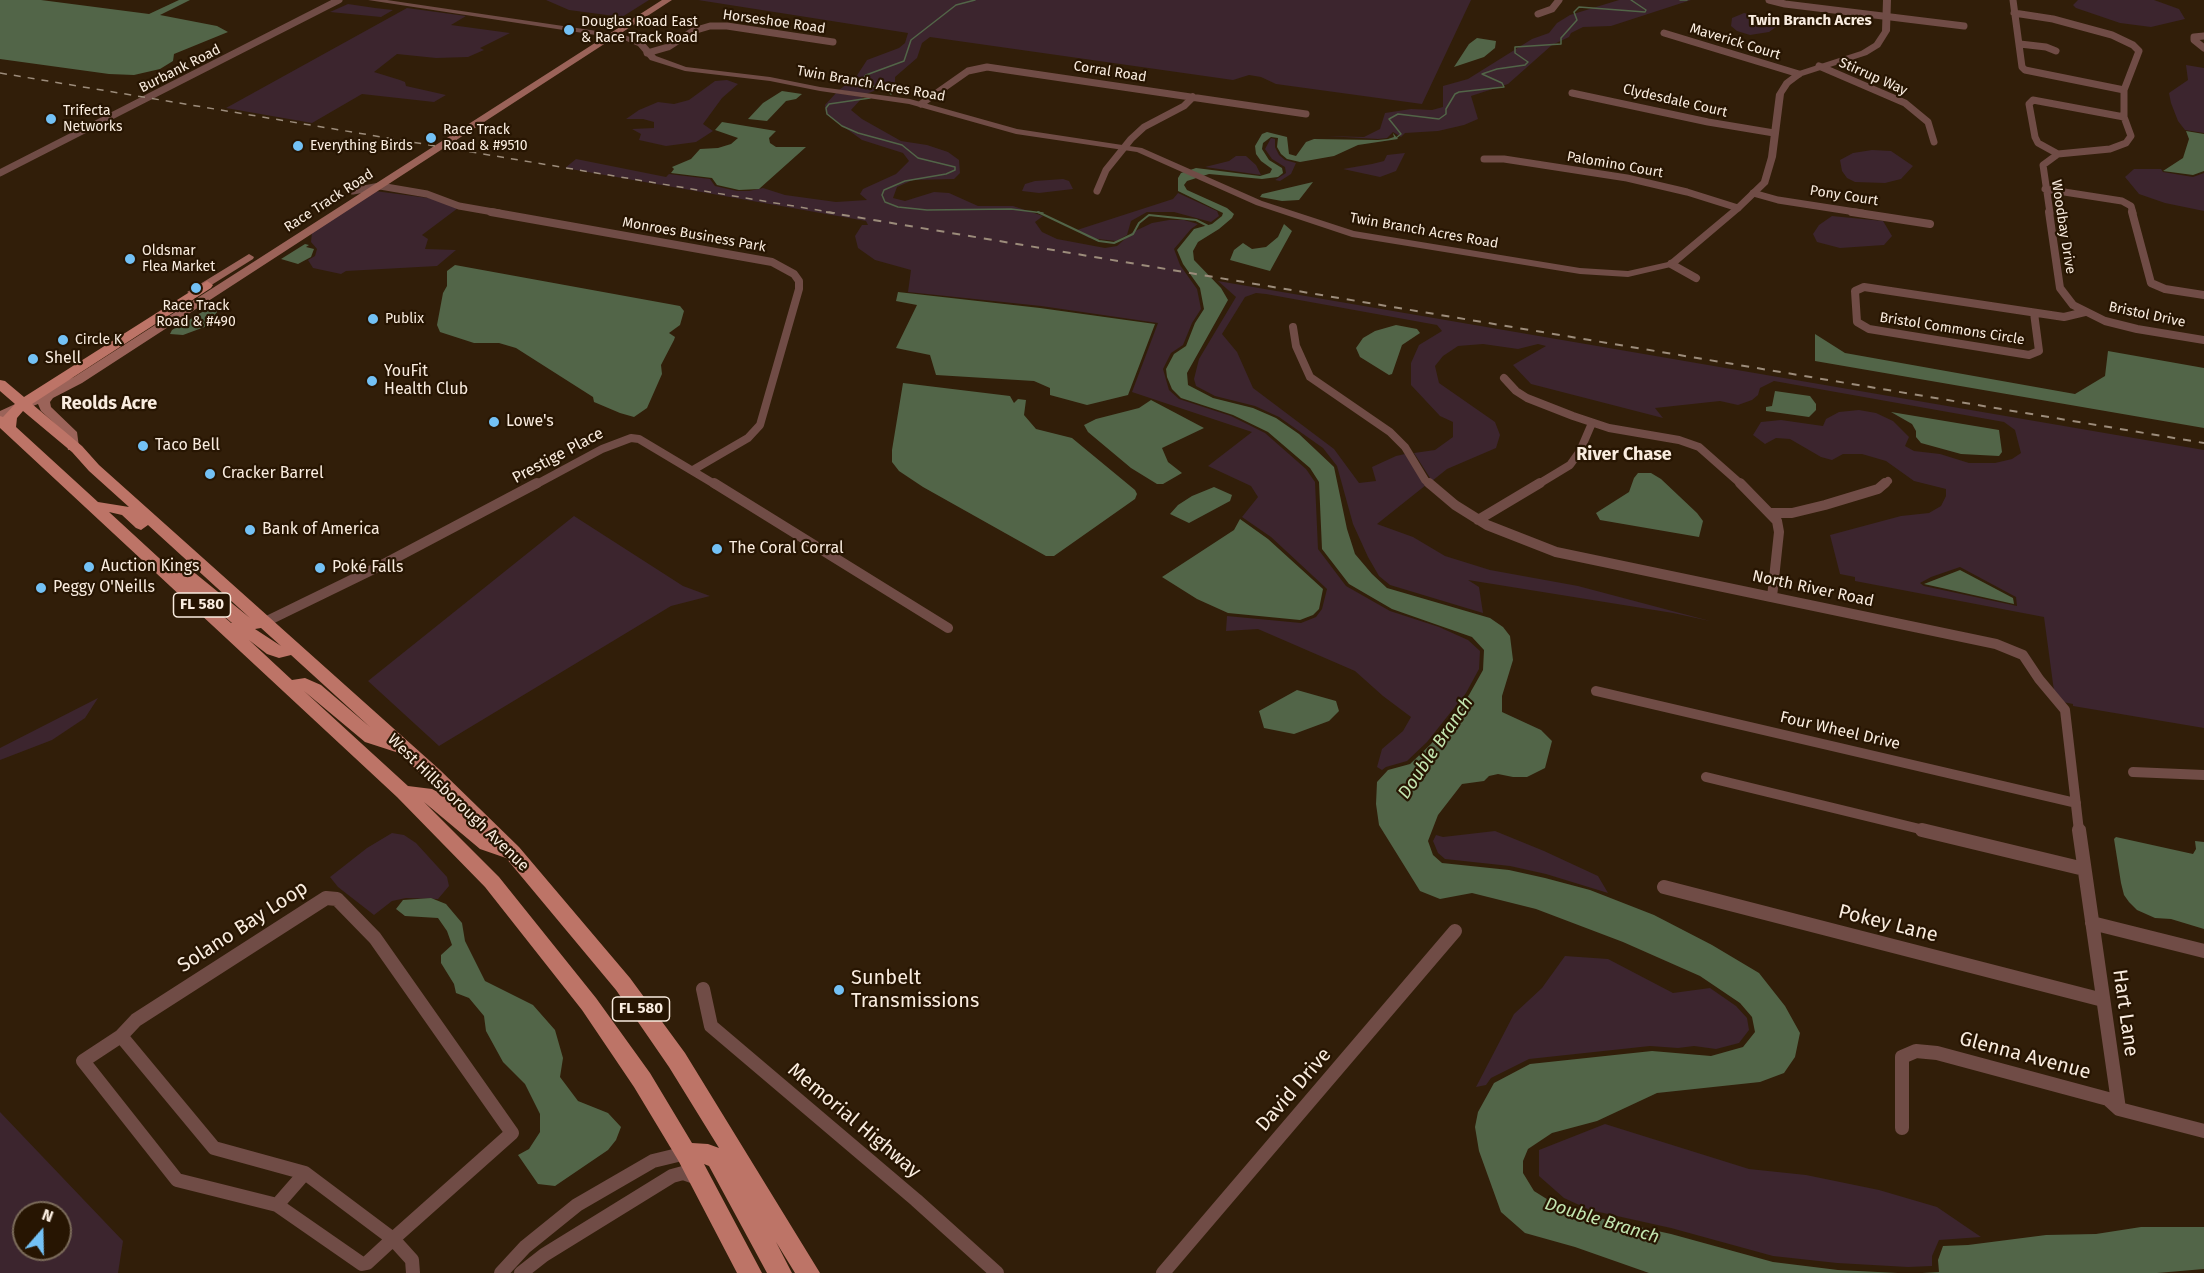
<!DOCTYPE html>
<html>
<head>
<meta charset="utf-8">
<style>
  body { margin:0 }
  #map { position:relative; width:2204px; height:1273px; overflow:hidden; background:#311e09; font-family:"Fira Sans",sans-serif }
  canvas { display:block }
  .north { position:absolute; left:12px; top:1201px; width:60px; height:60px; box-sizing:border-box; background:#271502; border:2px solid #7b6b5a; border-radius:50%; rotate:20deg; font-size:16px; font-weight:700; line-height:24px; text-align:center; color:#f9ecdf }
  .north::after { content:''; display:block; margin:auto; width:21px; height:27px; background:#73c1f5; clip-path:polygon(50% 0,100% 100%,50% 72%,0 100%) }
</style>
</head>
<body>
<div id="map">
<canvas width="2204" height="1273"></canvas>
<div class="north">N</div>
</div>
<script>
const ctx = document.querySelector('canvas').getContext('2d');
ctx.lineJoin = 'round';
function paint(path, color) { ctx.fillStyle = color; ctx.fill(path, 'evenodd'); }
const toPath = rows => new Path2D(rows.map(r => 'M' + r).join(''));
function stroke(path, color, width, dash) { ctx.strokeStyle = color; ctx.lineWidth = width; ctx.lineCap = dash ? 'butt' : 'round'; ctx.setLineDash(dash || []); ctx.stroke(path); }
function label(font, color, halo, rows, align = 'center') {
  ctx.font = font + ' "Fira Sans",sans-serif'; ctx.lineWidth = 4.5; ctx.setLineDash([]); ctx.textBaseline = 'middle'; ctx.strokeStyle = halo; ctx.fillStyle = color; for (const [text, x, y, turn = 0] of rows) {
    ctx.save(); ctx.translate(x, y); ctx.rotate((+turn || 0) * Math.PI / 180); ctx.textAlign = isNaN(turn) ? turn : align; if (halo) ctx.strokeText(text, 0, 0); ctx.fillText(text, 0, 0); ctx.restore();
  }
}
paint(toPath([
  [546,0,649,0,622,17,569,10],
  [698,0,1471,0,1422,104,1276,84,1261,77,1249,75,1233,80,930,37,922,43,917,58,895,77,895,83,866,94,839,90,856,77,867,60,899,48,905,43,908,33],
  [1619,0,1691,0,1611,26,1583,27,1571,33,1569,37,1552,45,1508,84,1471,96,1478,119,1464,125,1438,131,1405,133,1401,137,1393,132,1387,138,1378,139,1326,136,1364,137,1380,129,1385,113,1411,109,1432,110,1443,107,1443,86,1468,79,1532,39,1549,33,1557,23,1570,15],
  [2078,0,2154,0,2179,9,2185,19,2151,27,2120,23,2076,8,2073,5],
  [348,4,375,8,393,10,381,17,330,12],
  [407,8,466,16,451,25,510,33,480,48,484,50,468,57,436,58,397,54,374,72,400,80,405,82,406,86,446,95,434,102,362,94,312,123,226,108],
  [1744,13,1768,19,1775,22,1776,27,1769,32,1750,35,1737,31,1731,26,1732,18],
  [2186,65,2204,68,2204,133,2185,130,2178,121,2171,103,2169,93,2188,80],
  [727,80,738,84,722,98,703,124,713,131,696,142,666,146,639,140,641,134,632,129,654,128,654,122,643,119,626,119,639,110,658,102,674,104,689,100,715,81],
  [836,93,863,97,851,110,862,119,901,141,927,145,948,152,959,160,960,173,954,179,913,180,897,187,893,198,905,201,934,192,949,193,978,206,1013,206,1043,216,1035,222,1042,232,1057,239,1105,248,1117,246,1133,232,1152,223,1169,220,1184,220,1198,224,1191,229,1174,249,1180,265,1197,289,1201,309,1192,323,1183,345,1171,353,1163,369,1169,390,1179,399,1231,416,1265,433,1306,469,1315,482,1318,549,1346,586,1390,611,1439,627,1468,640,1480,651,1479,669,1466,693,1427,742,1407,761,1386,767,1382,770,1377,767,1382,749,1403,731,1411,717,1383,696,1355,671,1258,629,1226,631,1227,616,1301,623,1316,617,1322,609,1327,589,1271,537,1242,517,1258,497,1251,486,1208,466,1252,432,1132,392,1158,323,1041,306,908,292,911,270,875,260,858,248,855,236,862,225,868,225,866,221,565,168,576,159,666,177,669,174,710,179,715,186,737,191,749,191,763,188,785,195,836,202,867,200,860,194,863,189,896,174,909,161,903,153,862,140,826,114,825,105],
  [1271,138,1275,139,1275,147,1279,155,1285,160,1296,163,1291,174,1280,181,1275,180,1286,173,1285,167,1272,159,1265,149],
  [1872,150,1891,151,1913,166,1901,179,1885,183,1855,182,1847,178,1842,171,1840,160,1853,153],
  [1405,153,1396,171,1380,177,1343,169,1372,164,1384,161,1387,155],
  [1236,156,1246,156,1256,165,1261,175,1205,167,1229,161],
  [2134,169,2161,169,2163,172,2193,177,2204,173,2204,211,2165,203,2139,194,2125,177],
  [1063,179,1069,181,1073,189,1039,193,1022,191,1025,184,1035,181],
  [375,191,436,199,458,208,422,235,428,239,425,249,456,250,437,266,346,271,341,274,313,268,308,260,315,256,317,249,311,242,312,232],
  [1178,193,1217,211,1219,216,1211,222,1174,212,1147,212,1131,221,1127,235,1116,241,1089,238,1077,230,1173,199],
  [1832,216,1883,221,1892,236,1884,245,1840,248,1817,242,1813,234,1819,225],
  [1218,281,2204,450,2204,728,2073,706,2073,704,2063,702,2054,691,2044,617,1855,581,1855,577,1840,574,1830,535,1901,516,1929,513,1941,506,1946,496,1946,489,1914,481,1886,461,1862,454,1843,454,1832,460,1821,457,1790,439,1776,438,1765,444,1753,435,1761,422,1781,420,1823,426,1826,419,1839,412,1859,410,1876,413,1893,421,1909,437,1905,446,1914,451,1940,454,1969,463,1995,463,2012,459,2021,453,2015,430,2004,422,1774,381,1760,388,1758,395,1752,400,1738,405,1720,401,1655,408,1663,418,1531,384,1513,365,1546,346,1538,344,1518,349,1483,344,1458,346,1443,356,1435,366,1439,383,1495,422,1500,435,1496,448,1447,469,1432,481,1414,453,1435,450,1453,437,1453,422,1440,416,1411,385,1411,363,1419,345,1442,331,1437,325,1266,294,1256,293,1245,297,1222,334,1237,352,1253,388,1334,449,1359,483,1376,481,1372,467,1396,456,1405,454,1426,485,1377,524,1413,537,1445,556,1490,570,1578,586,1710,621,1673,613,1468,580,1479,587,1483,613,1390,585,1379,576,1368,557,1353,524,1337,466,1323,448,1279,417,1255,406,1215,396,1196,386,1194,379,1199,359,1236,297],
  [1960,567,2016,597,2017,606,1924,586,1920,583,1931,577],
  [574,516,683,586,710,596,671,606,439,746,368,681],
  [98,698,85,718,52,740,0,760,0,748],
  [1495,831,1544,851,1598,876,1608,893,1546,874,1510,866,1445,859,1438,853,1433,841,1436,835,1443,837],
  [392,833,404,835,416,843,447,877,449,886,438,899,406,898,392,901,374,915,338,887,330,877,367,848],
  [1565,956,1608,959,1673,993,1710,988,1736,1006,1747,1018,1749,1030,1739,1043,1716,1049,1694,1046,1678,1048,1650,1046,1529,1059,1491,1078,1486,1085,1476,1087,1514,1014,1542,988],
  [0,1112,123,1241,118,1273,0,1273],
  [24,1213,60,1213,60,1249,24,1249],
  [1605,1124,1749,1169,1806,1175,1879,1190,1937,1207,1981,1237,1939,1240,1932,1256,1932,1266,1908,1267,1837,1263,1773,1256,1671,1228,1590,1210,1564,1198,1539,1176,1539,1150]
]), '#3c252e');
paint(toPath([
  [0,0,41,0,149,14,179,0,190,0,160,15,217,26,228,32,174,54,173,61,160,69,134,75,109,74,0,59],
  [1477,38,1496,41,1495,48,1484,57,1454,67,1469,44],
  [782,91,802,94,796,99,786,101,767,121,748,119,763,103],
  [722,122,776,131,769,138,770,143,776,147,806,147,759,189,739,190,717,185,712,178,671,173,674,169,672,167,691,159,700,149,718,148,731,144,738,138,715,130],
  [2186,131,2204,134,2204,171,2193,175,2163,171,2183,158,2189,139],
  [1267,132,1287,137,1289,154,1296,156,1306,142,1314,139,1378,140,1388,139,1394,137,1393,133,1398,139,1358,145,1334,156,1300,162,1287,159,1281,154,1277,147,1278,138,1271,137,1263,143,1262,149,1269,160,1282,168,1283,173,1278,177,1262,179,1209,174,1187,181,1184,185,1187,190,1227,208,1234,214,1232,218,1219,229,1198,242,1193,251,1194,260,1221,288,1228,300,1187,373,1188,385,1213,398,1253,408,1276,418,1299,434,1334,467,1347,529,1355,554,1372,574,1387,588,1490,618,1503,627,1510,636,1513,660,1502,696,1502,712,1541,730,1552,741,1545,768,1527,777,1513,777,1498,774,1489,776,1484,781,1462,784,1438,815,1428,841,1433,855,1442,863,1509,870,1545,878,1590,890,1654,915,1712,945,1759,973,1785,1006,1800,1033,1795,1057,1784,1073,1760,1082,1657,1093,1597,1121,1552,1133,1528,1149,1523,1161,1523,1173,1534,1191,1558,1206,1585,1215,1671,1234,1773,1262,1838,1270,1898,1273,1649,1273,1575,1247,1525,1233,1501,1212,1479,1151,1475,1127,1478,1112,1494,1083,1530,1064,1652,1051,1711,1056,1743,1047,1755,1032,1752,1017,1740,1003,1700,976,1623,942,1536,909,1472,893,1440,899,1420,891,1379,825,1376,804,1377,782,1388,770,1410,764,1431,744,1469,695,1483,670,1484,650,1472,637,1392,609,1349,584,1322,549,1319,482,1310,468,1268,432,1233,415,1181,398,1172,389,1167,377,1166,369,1174,354,1186,346,1195,323,1204,309,1200,288,1183,264,1177,250,1194,229,1212,224,1222,216,1223,213,1178,191,1178,178,1181,173,1196,168,1260,176,1270,173,1272,169,1261,161,1256,154,1255,146,1262,134],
  [1313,182,1299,200,1282,201,1260,197,1262,194],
  [1284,224,1292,231,1270,271,1230,260,1234,250,1243,243,1252,249,1266,247,1278,237],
  [305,244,309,245,306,247,314,249,311,257,298,264,281,259],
  [455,265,680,306,684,311,680,325,669,333,675,337,674,340,661,365,662,374,647,408,634,417,620,413,594,402,593,397,516,348,499,343,474,343,440,332,437,325,443,293,447,286,447,271],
  [898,292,1040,308,1155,324,1128,395,1087,405,1050,395,1050,388,1034,381,936,375,930,355,896,348,917,305,896,301],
  [214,305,218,307,218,310,210,325,183,335,170,334,172,330],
  [1396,325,1417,329,1420,333,1402,345,1392,374,1389,375,1360,357,1356,348,1363,338,1375,331],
  [1815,334,1845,353,2075,394,2105,376,2108,351,2204,368,2204,428,1815,361],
  [903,383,1010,396,1014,403,1018,399,1026,400,1024,415,1036,429,1072,438,1135,490,1137,494,1135,499,1054,556,1046,556,923,487,899,471,892,462,892,450],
  [1775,391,1810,396,1816,404,1816,410,1809,417,1766,411,1766,407,1772,406],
  [1151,400,1204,428,1162,448,1168,462,1182,473,1163,484,1157,484,1131,468,1088,432,1084,425,1096,419,1139,408],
  [1891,412,1999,430,2002,452,1999,456,1961,454,1921,443,1916,437,1916,431,1912,424],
  [1638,473,1651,473,1661,479,1697,513,1703,521,1699,537,1600,520,1596,513,1629,492,1634,478],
  [1214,487,1232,495,1230,501,1189,523,1170,514,1178,505,1192,496],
  [1240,519,1268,539,1323,589,1319,609,1313,615,1300,620,1228,613,1197,599,1162,577,1234,530],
  [1960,570,2013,598,2014,604,1924,584],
  [1297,690,1336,701,1339,711,1329,721,1294,734,1264,728,1259,711],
  [2116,837,2193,854,2196,849,2195,841,2204,842,2204,929,2171,919,2155,918,2137,910,2129,902,2124,895,2121,883,2114,839],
  [431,898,446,904,462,923,465,941,485,981,533,1005,555,1030,563,1058,560,1077,578,1101,608,1113,621,1127,616,1140,608,1150,555,1186,538,1184,518,1155,529,1149,540,1132,540,1114,525,1084,503,1062,486,1031,484,1016,469,998,456,993,454,984,441,963,441,955,452,945,447,931,438,918,405,916,396,909,403,900],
  [2141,1227,2204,1227,2204,1269,2157,1273,1922,1273,1939,1272,1938,1260,1943,1246,1968,1245,2046,1235,2096,1234]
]), '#526548');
stroke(toPath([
  [1680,0,1687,0],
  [891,94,888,90,864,84,863,79,866,75,904,61,911,40,956,5,975,0],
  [870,98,829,104,826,108,827,114,842,126,858,133,902,145,918,158,955,167,955,170,946,174,905,181,884,190,882,195,885,202,898,207,927,210,1011,209,1043,213],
  [1396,138,1401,134,1389,119,1398,114,1439,119,1446,114,1446,109,1455,94,1459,92,1504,87,1502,83,1482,74,1497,69,1525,65,1528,62,1515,53,1515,47,1561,44,1561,38,1577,20,1574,12,1579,7,1645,12,1646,10,1631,0]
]), '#526548', 1.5);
stroke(toPath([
  [1038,212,1099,241,1114,243,1133,234,1139,223,1149,215,1196,220,1208,226]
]), '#526548', 2);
stroke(toPath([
  [1769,0,1785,4,1964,26],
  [2013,0,2022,67,2025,70,2124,90],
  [2014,13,2053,19,2112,35,2133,45,2139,51,2124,90,2124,117,2131,136,2126,143,2110,149,2058,154,2043,165,2050,213],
  [1538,14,1552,9,1559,0],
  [1664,33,1799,74],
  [2204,36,2194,37,2194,40,2204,48],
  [2020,44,2046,47,2056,51],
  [647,53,668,47,693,31,710,26,727,26,833,42],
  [1819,66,1905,103,1928,122,1934,142],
  [1572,93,1708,122,1774,133],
  [921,104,968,71,987,67,1306,114],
  [2058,154,2038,143,2035,137,2029,104,2033,100,2124,117],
  [1484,159,1504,159,1627,178,1687,192,1738,208],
  [0,173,339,0],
  [2045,189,2122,201,2131,206,2133,213],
  [353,191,380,186,427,194,459,206,499,213],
  [1097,191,1106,170,1131,139,1144,127,1184,106,1193,97],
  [1753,193,1778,200,1862,213]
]), '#704c46', 7);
stroke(toPath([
  [491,212,772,262,794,274,799,281,799,289,760,425,748,438,693,470],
  [1852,212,1930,224],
  [2049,212,2060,288,2073,305,2105,321,2137,329,2204,340],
  [2132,212,2151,283,2165,289,2204,295],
  [1671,264,1696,278],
  [2034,313,2039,351,2029,355,1869,329,1857,322,1855,291,1864,287,2064,317,2085,312],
  [1293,327,1296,346,1310,377,1390,432,1405,447,1425,480,1430,485],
  [1504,378,1516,391,1527,398,1573,416,1609,428,1679,440,1699,447,1742,485],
  [535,485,602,449,631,438,639,439,716,485],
  [1537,485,1570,465,1580,451,1592,423],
  [1884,485,1888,481]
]), '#704c46', 8);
stroke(toPath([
  [714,483,948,628],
  [1429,483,1455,505,1487,525,1556,552,1996,644,2023,655,2039,679,2065,710,2079,831],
  [1740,483,1777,521,1779,532,1772,597],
  [1772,513,1792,513,1825,505,1878,489,1885,483],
  [1478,520,1540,483],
  [265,622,382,565,537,483],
  [1596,691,2076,803],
  [2133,772,2204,775],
  [1706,777,1928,831]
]), '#704c46', 10);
stroke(toPath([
  [1922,830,2084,869],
  [2079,830,2119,1109],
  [1664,887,2103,1000],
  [326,898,337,899,375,938,512,1133,393,1239,305,1173,214,1148,121,1036,136,1020,326,898],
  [2092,923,2204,951],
  [703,989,711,1026,916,1200,997,1273],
  [121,1036,83,1061,177,1180,277,1205,362,1264,367,1263,393,1239,412,1260,413,1273],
  [1902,1128,1902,1057,1916,1051,1937,1053,2108,1099,2119,1109,2204,1131],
  [277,1205,305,1173],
  [501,1273,525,1247,577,1205,653,1161,686,1153],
  [521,1273,544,1255,672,1176,683,1173,697,1178],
  [1163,1273,1455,931]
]), '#704c46', 14);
paint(toPath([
  [368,0,387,0,624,35,644,42,656,56,686,67,770,77,820,87,910,99,1017,129,1142,148,1262,201,1354,231,1580,268,1628,271,1668,262,1735,206,1761,181,1768,157,1776,94,1784,81,1796,72,1861,51,1874,43,1882,31,1883,0,1891,0,1890,31,1880,47,1867,55,1802,76,1790,85,1784,94,1776,157,1768,184,1741,210,1675,266,1628,277,1580,274,1352,237,1256,205,1137,152,1016,134,909,104,820,91,770,81,685,71,650,60,638,46,622,39,368,0]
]), '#704c46');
paint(toPath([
  [662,0,672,0,82,383,53,398,50,402,51,407,77,432,79,447,78,450,68,450,65,433,41,411,38,404,0,419,0,411,74,377,662,0],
  [249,254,254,257,253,259,197,294,193,295,187,292,249,254]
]), '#9b6359');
paint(toPath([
  [207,281,213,285,211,288,32,404,82,446,99,465,440,770,519,847,630,978,685,1053,820,1273,795,1273,776,1242,792,1273,767,1273,709,1166,704,1164,762,1273,737,1273,678,1160,634,1087,582,1010,485,887,397,797,0,428,0,416,3,417,15,404,0,391,0,380,5,381,24,397,207,281],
  [23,411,72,452,89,471,129,507,98,502,16,427,17,418,23,411],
  [109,512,122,515,136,528,141,530,148,525,250,618,185,565,173,565,171,569,109,512],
  [195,591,232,623,233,623,231,623,195,591],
  [261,628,281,646,255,629,261,628],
  [249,640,267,654,279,658,291,655,370,727,321,685,305,678,292,680,249,640],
  [304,691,365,742,399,753,443,795,432,789,408,786,304,691],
  [424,802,480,849,506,858,616,990,669,1067,719,1148,708,1144,692,1143,650,1073,596,998,499,877,424,802]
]), '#bd7467');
stroke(toPath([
  [0,73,835,213]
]), '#9c8c7b', 1.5, [7, 7]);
stroke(toPath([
  [826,212,2204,443]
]), '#9c8c7b', 2, [8, 8]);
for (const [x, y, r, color] of [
  [569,30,6,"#73c1f5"],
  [51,119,6,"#73c1f5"],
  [431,138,6,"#73c1f5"],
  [298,146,6,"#73c1f5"],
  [130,259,6,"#73c1f5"],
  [196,288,6,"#73c1f5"],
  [373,319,6,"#73c1f5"],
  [63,340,6,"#73c1f5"],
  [33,359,6,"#73c1f5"],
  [372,381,6,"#73c1f5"],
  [494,422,6,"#73c1f5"],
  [143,446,6,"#73c1f5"],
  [210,474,6,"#73c1f5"],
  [250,530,6,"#73c1f5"],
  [717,549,6,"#73c1f5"],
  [89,567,6,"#73c1f5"],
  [320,568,6,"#73c1f5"],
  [41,588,6,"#73c1f5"],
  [839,990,6,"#73c1f5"]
]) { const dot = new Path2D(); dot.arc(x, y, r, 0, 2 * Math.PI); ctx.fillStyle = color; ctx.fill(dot); stroke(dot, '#271502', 2); }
label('14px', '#f9ecdf', '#271502', [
  ["Douglas Road East",581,22],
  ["& Race Track Road",581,38],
  ["Trifecta",63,111],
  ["Networks",63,127],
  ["Race Track",443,130],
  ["Road & #9510",443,146],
  ["Everything Birds",310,146],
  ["Oldsmar",142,251],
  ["Flea Market",142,267],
  ["Race Track",196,306,"center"],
  ["Road & #490",196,322,"center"],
  ["Publix",385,319],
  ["Circle K",75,340]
], 'left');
label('14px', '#f9ecdf', '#271502', [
  ["Horseshoe Road",774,22,8],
  ["Maverick Court",1735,42,17],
  ["Burbank Road",180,69,-27],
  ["Corral Road",1110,72,9],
  ["Stirrup Way",1873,77,24],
  ["Twin Branch Acres Road",871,84,10],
  ["Clydesdale Court",1675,101,13],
  ["Palomino Court",1615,165,10],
  ["Pony Court",1844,196,9],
  ["Race Track Road",329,201,-33],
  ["Woodbay Drive",2063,227,81],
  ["Twin Branch Acres Road",1424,231,10],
  ["Monroes Business Park",694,235,10],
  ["Bristol Drive",2147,315,12],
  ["Bristol Commons Circle",1952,329,9]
]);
label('bold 15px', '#f9ecdf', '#271502', [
  ["Twin Branch Acres",1810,21]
]);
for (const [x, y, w] of [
  [202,605,57],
  [641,1009,57]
]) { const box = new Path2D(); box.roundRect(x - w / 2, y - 12, w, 24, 4.5); ctx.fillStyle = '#271502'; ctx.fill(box); stroke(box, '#f9ecdf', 1.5); }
label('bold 15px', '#f9ecdf', null, [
  ["FL 580",202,605],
  ["FL 580",641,1009]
]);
label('16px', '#f9ecdf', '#271502', [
  ["Shell",45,359],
  ["YouFit",384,372],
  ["Health Club",384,390],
  ["Lowe's",506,422],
  ["Taco Bell",155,446],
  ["Cracker Barrel",222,474],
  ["Bank of America",262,530],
  ["The Coral Corral",729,549],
  ["Auction Kings",101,567],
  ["Poké Falls",332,568],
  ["Peggy O'Neills",53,588]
], 'left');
label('16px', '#f9ecdf', '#271502', [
  ["Prestige Place",558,456,-28],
  ["North River Road",1813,589,12],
  ["Four Wheel Drive",1840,731,13],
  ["West Hillsborough Avenue",458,803,44]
]);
label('bold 18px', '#f9ecdf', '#271502', [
  ["Reolds Acre",109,404],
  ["River Chase",1624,455]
]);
label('italic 18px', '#c3e6b0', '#271502', [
  ["Double Branch",1436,748,-56],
  ["Double Branch",1602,1221,17]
]);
label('20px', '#f9ecdf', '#271502', [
  ["Pokey Lane",1888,924,14],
  ["Solano Bay Loop",243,927,-33],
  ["Hart Lane",2125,1013,82],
  ["Glenna Avenue",2025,1056,15],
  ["David Drive",1294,1090,-49],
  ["Memorial Highway",854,1121,40]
]);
label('20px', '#f9ecdf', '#271502', [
  ["Sunbelt",851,978],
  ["Transmissions",851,1001]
], 'left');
</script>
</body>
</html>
